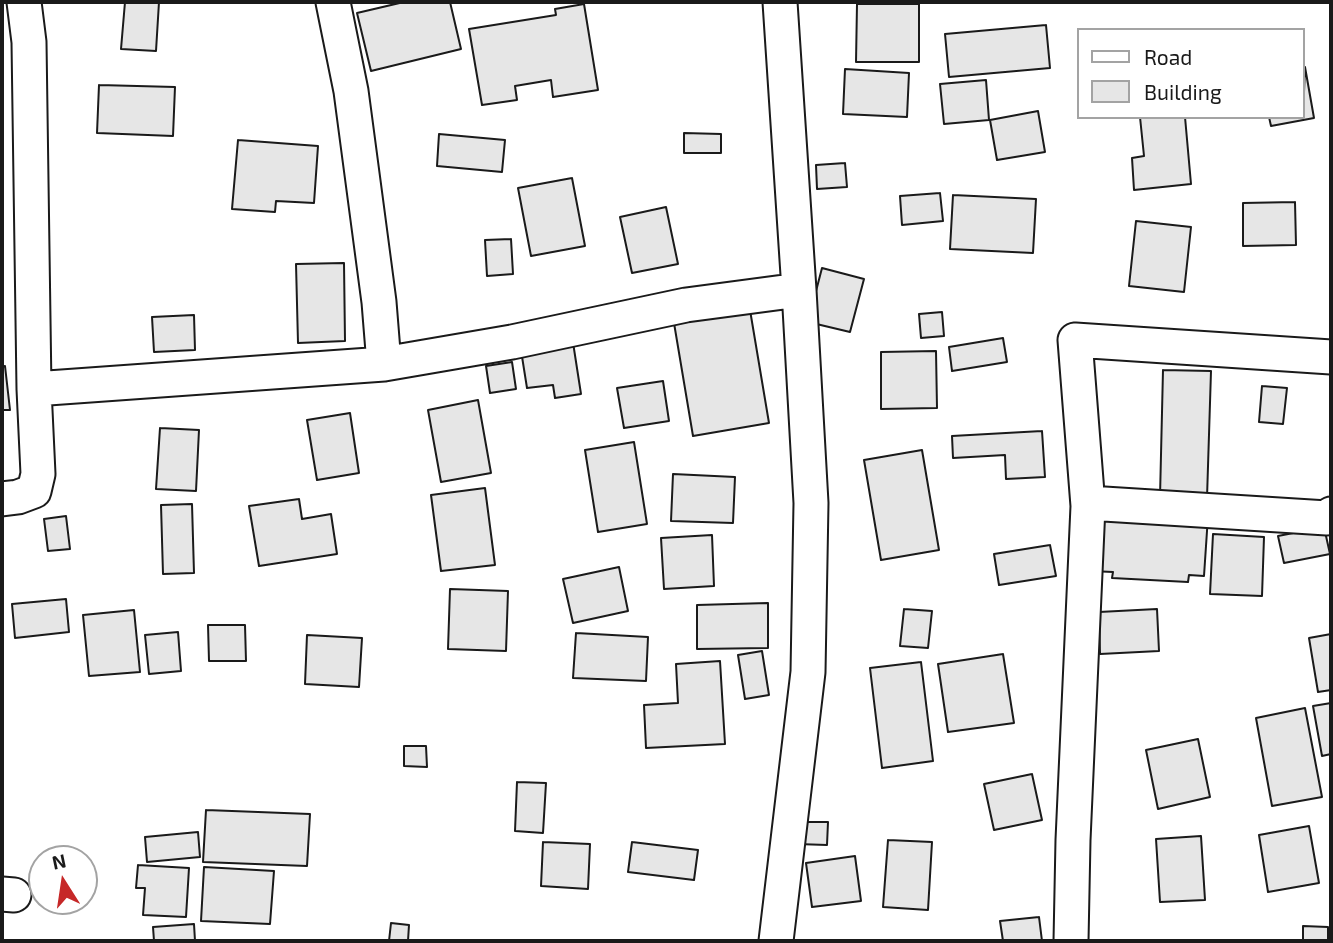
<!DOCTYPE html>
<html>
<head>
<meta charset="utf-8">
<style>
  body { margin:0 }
  #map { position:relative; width:1333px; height:943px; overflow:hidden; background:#fff; font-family:"Exo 2",sans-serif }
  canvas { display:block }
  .frame { position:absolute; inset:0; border:4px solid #1a1a1a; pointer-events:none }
  .legend { position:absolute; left:1077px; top:28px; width:228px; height:91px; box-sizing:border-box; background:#fff; border:2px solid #a3a3a3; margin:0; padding:9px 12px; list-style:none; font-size:21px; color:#1a1a1a }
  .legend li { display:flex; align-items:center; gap:14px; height:35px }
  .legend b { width:35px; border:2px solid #a3a3a3 }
  .north { position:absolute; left:28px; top:845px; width:70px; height:70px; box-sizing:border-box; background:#fff; border:2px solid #a3a3a3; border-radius:50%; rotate:348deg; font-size:19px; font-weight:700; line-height:28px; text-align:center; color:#1a1a1a }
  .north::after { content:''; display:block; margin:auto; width:24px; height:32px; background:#c62828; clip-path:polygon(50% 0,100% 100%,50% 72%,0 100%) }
</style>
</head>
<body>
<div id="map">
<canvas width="1333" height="943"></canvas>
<div class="frame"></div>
<ul class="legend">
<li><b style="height:9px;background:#fff"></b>Road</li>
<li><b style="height:19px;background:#e6e6e6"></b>Building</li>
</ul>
<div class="north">N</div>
</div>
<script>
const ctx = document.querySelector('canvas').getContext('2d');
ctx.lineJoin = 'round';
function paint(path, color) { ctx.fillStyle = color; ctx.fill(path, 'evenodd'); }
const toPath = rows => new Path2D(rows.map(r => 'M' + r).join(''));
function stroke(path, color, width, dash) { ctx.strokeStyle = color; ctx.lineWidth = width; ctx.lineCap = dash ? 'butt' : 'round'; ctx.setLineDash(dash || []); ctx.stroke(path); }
const building = toPath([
  [125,2,159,2,156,51,121,49,125,2],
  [404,2,450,2,461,49,371,71,357,13,404,2],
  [584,4,598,90,553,97,551,80,515,86,517,100,482,105,469,29,556,15,555,9,584,4],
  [857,4,919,4,919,62,856,62,857,4],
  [1046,25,1050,68,949,77,945,34,1046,25],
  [1305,67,1314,118,1271,126,1269,117,1303,117,1305,67],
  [845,69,909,73,907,117,843,114,845,69],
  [986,80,989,120,944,124,940,84,986,80],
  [99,85,175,87,173,136,97,133,99,85],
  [1038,111,1045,152,997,160,990,120,1038,111],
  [1140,117,1185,117,1191,184,1134,190,1132,158,1144,156,1140,117],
  [684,133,721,134,721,153,684,153,684,133],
  [439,134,505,140,502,172,437,166,439,134],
  [238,140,318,146,314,203,276,201,275,212,232,209,238,140],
  [845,163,847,187,817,189,816,165,845,163],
  [572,178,585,246,531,256,518,188,572,178],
  [940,193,943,221,902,225,900,196,940,193],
  [953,195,1036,199,1033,253,950,249,953,195],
  [1295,202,1296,245,1243,246,1243,203,1295,202],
  [666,207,678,264,632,273,620,217,666,207],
  [1136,221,1191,227,1184,292,1129,286,1136,221],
  [511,239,513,274,487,276,485,240,511,239],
  [344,263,345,341,298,343,296,264,344,263],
  [822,268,864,279,850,332,808,322,822,268],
  [750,310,769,423,693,436,674,323,750,310],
  [942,312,944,336,921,338,919,314,942,312],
  [194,315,195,350,154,352,152,317,194,315],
  [572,336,581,394,555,398,553,385,527,388,520,344,572,336],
  [1003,338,1007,362,952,371,949,347,1003,338],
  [936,351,937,408,881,409,881,352,936,351],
  [512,362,516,389,490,393,486,366,512,362],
  [5,366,10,410,2,410,2,367,5,366],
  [1163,370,1211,371,1207,498,1160,497,1163,370],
  [663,381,669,421,624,428,617,388,663,381],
  [1262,386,1287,388,1283,424,1259,422,1262,386],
  [478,400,491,473,441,482,428,410,478,400],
  [350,413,359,473,317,480,307,420,350,413],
  [160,428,199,430,196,491,156,489,160,428],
  [1042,431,1045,477,1006,479,1005,455,953,458,952,436,1042,431],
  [634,442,647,524,598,532,585,450,634,442],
  [922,450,939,550,881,560,864,460,922,450],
  [673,474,735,477,733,523,671,521,673,474],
  [485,488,495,565,441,571,431,495,485,488],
  [299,499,302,519,331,514,337,554,259,566,249,506,299,499],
  [192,504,194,573,163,574,161,505,192,504],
  [1094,510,1208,516,1204,576,1189,575,1188,582,1112,578,1113,572,1091,571,1094,510],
  [66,516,70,549,48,551,44,519,66,516],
  [1324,527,1330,554,1284,563,1278,536,1324,527],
  [1213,534,1264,537,1262,596,1210,594,1213,534],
  [712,535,714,586,664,589,661,538,712,535],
  [1050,545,1056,576,999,585,994,554,1050,545],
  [619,567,628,611,573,623,563,579,619,567],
  [450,589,508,591,506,651,448,649,450,589],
  [66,599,69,632,15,638,12,604,66,599],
  [768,603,768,648,697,649,697,605,768,603],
  [904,609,932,611,928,648,900,646,904,609],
  [1157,609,1159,651,1100,654,1099,612,1157,609],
  [134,610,140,672,89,676,83,615,134,610],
  [208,625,245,625,246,661,209,661,208,625],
  [178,632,181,671,149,674,145,635,178,632],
  [576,633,648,637,646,681,573,678,576,633],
  [1331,634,1331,690,1318,692,1309,638,1331,634],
  [307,635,362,638,359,687,305,684,307,635],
  [762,651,769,695,745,699,738,655,762,651],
  [1003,654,1014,723,948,732,938,664,1003,654],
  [720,661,725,744,646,748,644,705,678,703,676,664,720,661],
  [921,662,933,761,882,768,870,668,921,662],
  [1331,703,1331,754,1322,756,1313,706,1331,703],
  [1305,708,1322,797,1272,806,1256,718,1305,708],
  [1198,739,1210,797,1158,809,1146,750,1198,739],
  [404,746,426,746,427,767,404,766,404,746],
  [1032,774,1042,820,994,830,984,784,1032,774],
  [517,782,546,783,543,833,515,831,517,782],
  [206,810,310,814,307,866,203,862,206,810],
  [797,822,828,822,827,845,797,844,797,822],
  [1309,826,1319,883,1268,892,1259,835,1309,826],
  [198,832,200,857,147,862,145,837,198,832],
  [1201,836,1205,900,1160,902,1156,839,1201,836],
  [888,840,932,842,928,910,883,907,888,840],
  [543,842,590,844,588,889,541,886,543,842],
  [632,842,698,850,694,880,628,872,632,842],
  [855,856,861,901,812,907,806,863,855,856],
  [138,865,189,868,186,917,143,915,145,888,136,888,138,865],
  [204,867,274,871,270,924,201,921,204,867],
  [1039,917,1042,941,1003,941,1000,921,1039,917],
  [391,923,409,925,408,941,389,941,391,923],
  [194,924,195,941,154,941,153,927,194,924],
  [1303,926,1328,927,1328,941,1303,941,1303,926]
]);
paint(building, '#e6e6e6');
stroke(building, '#1a1a1a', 2);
const street = toPath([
  [333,2,351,91,379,302,384,364],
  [780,2,799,290],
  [34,389,384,364,512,342,686,305,799,290,811,503,808,672,776,941],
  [2,499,18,497,34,491,38,474,34,389,29,42,24,2],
  [1088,506,1104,504,1327,518,1331,514],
  [2,894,14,895],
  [1071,941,1073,840,1088,506,1075,340,1331,357]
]);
stroke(street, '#1a1a1a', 37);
stroke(street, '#fff', 33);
</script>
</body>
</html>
